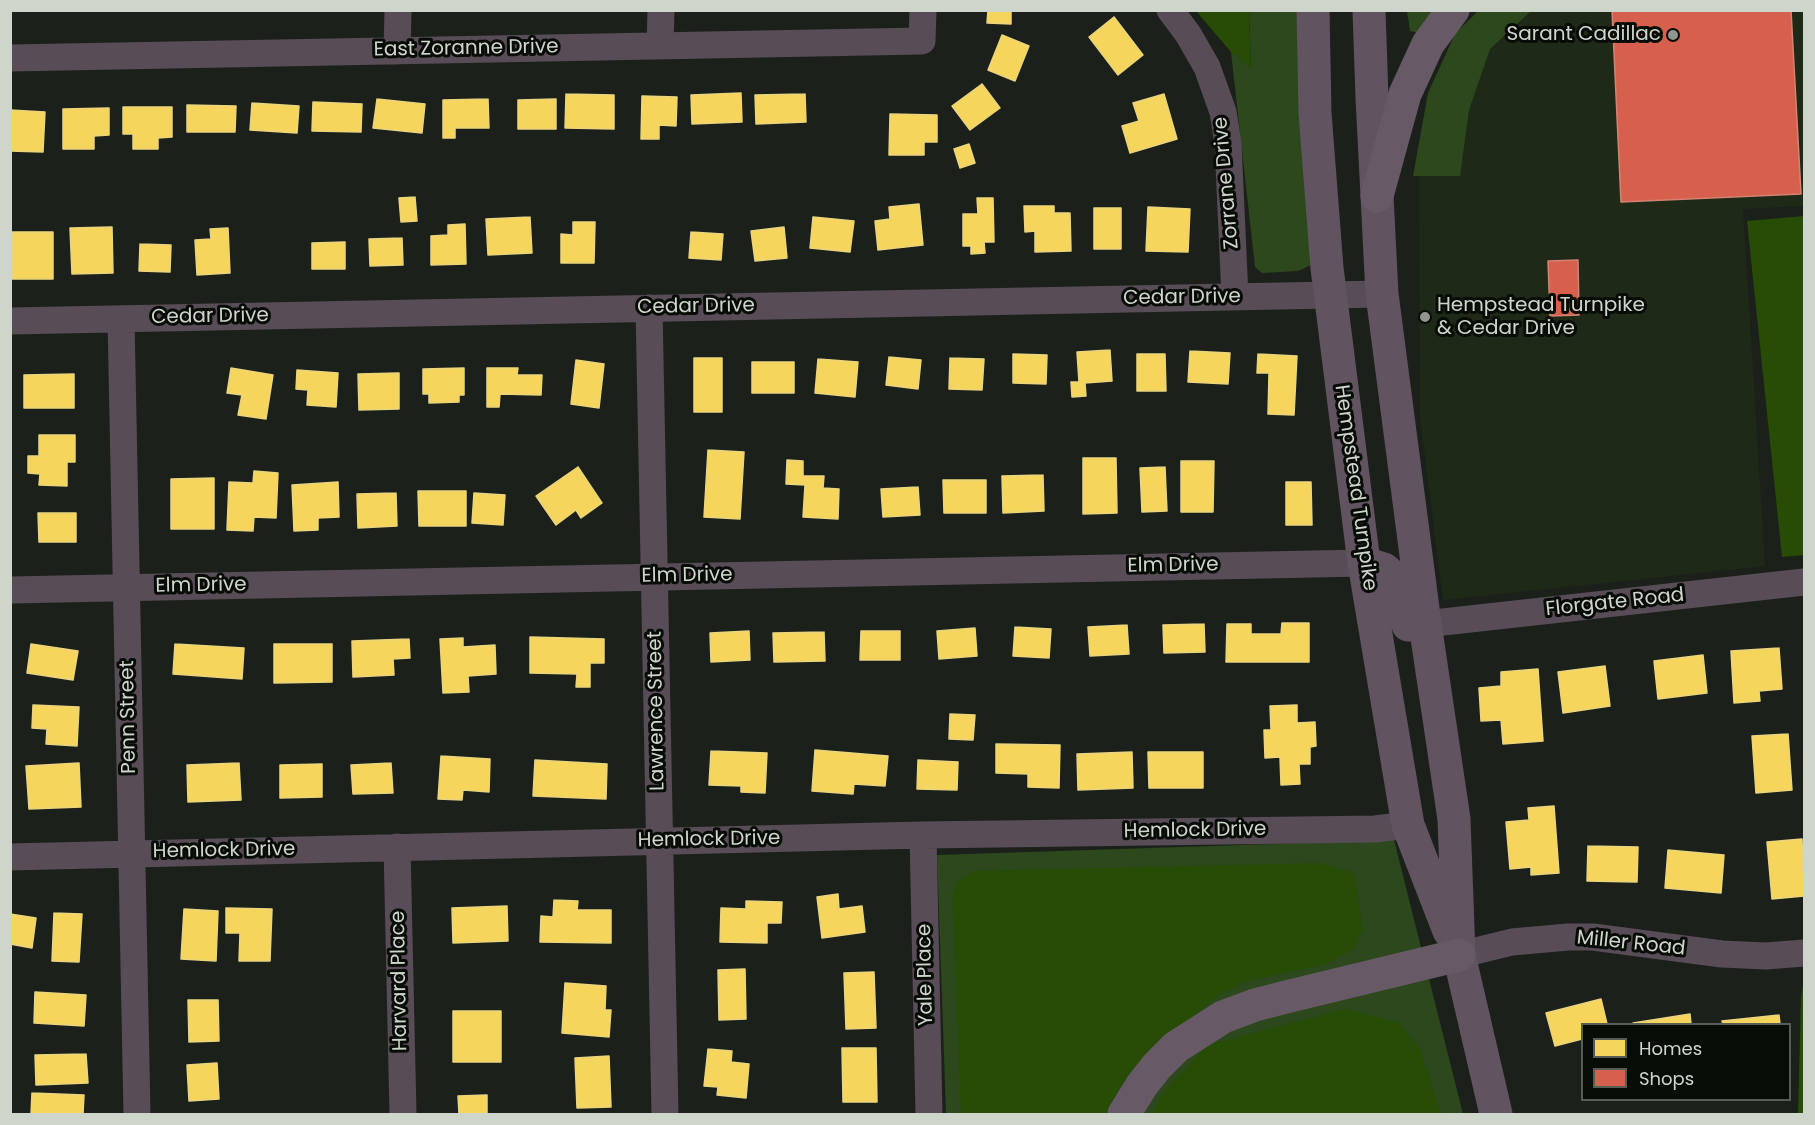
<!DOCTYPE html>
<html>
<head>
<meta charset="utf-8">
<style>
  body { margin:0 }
  #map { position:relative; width:1815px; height:1125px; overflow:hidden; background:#1c201a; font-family:Poppins,sans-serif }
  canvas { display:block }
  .frame { position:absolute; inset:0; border:12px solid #ced5cb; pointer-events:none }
  .legend { position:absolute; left:1581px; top:1023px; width:210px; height:78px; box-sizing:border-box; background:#080c06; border:2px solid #575c55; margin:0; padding:8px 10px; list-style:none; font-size:18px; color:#ced5cb }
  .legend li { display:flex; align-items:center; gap:12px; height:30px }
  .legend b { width:30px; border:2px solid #575c55 }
</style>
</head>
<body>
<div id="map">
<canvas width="1815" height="1125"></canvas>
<div class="frame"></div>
<ul class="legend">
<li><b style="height:16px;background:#f6d55c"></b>Homes</li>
<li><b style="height:16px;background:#d6604d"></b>Shops</li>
</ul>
</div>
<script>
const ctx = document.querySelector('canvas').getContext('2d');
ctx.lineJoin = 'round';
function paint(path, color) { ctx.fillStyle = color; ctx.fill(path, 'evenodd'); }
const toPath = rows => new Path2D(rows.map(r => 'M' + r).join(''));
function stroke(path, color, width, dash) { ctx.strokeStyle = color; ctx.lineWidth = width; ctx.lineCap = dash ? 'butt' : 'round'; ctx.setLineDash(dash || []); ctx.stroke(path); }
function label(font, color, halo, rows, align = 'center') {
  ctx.font = font + ' Poppins,sans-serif'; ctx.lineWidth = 6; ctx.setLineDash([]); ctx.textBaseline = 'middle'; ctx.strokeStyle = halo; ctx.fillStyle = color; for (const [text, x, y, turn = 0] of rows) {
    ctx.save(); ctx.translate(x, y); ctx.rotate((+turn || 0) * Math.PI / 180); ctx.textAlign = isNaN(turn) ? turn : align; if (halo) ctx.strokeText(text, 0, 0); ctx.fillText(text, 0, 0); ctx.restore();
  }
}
paint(toPath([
  [1516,11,1804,11,1804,206,1743,209,1765,566,1443,600,1420,418,1419,177,1425,115]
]), '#1e2a17');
paint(toPath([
  [1249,11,1303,11,1311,265,1298,271,1262,273,1255,267,1231,52,1251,67],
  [1407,11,1441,11,1425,34,1410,31],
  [1478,11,1531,11,1490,49,1469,110,1460,176,1413,176,1428,93,1455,34],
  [1394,840,1463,1114,946,1114,937,855]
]), '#2c481c');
paint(toPath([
  [1196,11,1249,11,1251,68,1231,52],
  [1804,216,1804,555,1782,557,1747,221],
  [1319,863,1354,873,1363,929,1354,948,1327,964,1247,981,1216,997,1134,1067,1108,1114,961,1114,953,896,956,882,973,871],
  [1804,981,1804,1114,1798,1114,1801,997],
  [1345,1009,1399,1023,1421,1051,1441,1114,1152,1114,1162,1094,1208,1045]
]), '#264c06');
const homes = toPath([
  [988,10,1011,10,1011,24,987,23,988,10],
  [1114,17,1143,55,1118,75,1089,37,1114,17],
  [1002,35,1029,46,1015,81,988,70,1002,35],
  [982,84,1000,108,970,130,952,106,982,84],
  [741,93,742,122,692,124,691,95,741,93],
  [566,94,614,95,614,129,565,128,566,94],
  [805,94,806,122,756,124,755,95,805,94],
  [1164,94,1177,139,1130,153,1122,126,1139,121,1133,103,1164,94],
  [642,96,677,97,676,126,659,125,659,139,641,139,642,96],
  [377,99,425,104,422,133,373,128,377,99],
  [488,99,489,128,455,128,455,138,443,138,443,100,488,99],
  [556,99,556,129,518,129,518,100,556,99],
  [313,102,362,104,361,132,312,131,313,102],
  [252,103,299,106,297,133,250,130,252,103],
  [187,105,236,106,235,132,187,132,187,105],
  [123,107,172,107,172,137,158,138,158,149,133,149,133,134,123,134,123,107],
  [109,108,109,135,94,136,94,149,63,149,63,109,109,108],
  [10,110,45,112,43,152,10,151,10,110],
  [890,114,937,115,937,142,924,142,924,155,889,155,890,114],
  [969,144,975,163,960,168,954,149,969,144],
  [415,197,417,221,401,222,399,198,415,197],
  [977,198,993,198,994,242,984,242,985,253,971,254,971,246,963,246,963,214,978,214,977,198],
  [919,204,923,245,878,250,875,221,890,219,889,207,919,204],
  [1024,206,1054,206,1054,213,1070,213,1071,251,1035,252,1035,231,1025,232,1024,206],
  [1148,207,1190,209,1188,252,1146,251,1148,207],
  [1094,208,1121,208,1121,249,1094,249,1094,208],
  [530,217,532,253,488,255,486,219,530,217],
  [813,217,854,221,850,252,810,248,813,217],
  [573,222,595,222,594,263,561,263,561,234,573,235,573,222],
  [465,224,466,264,431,265,431,236,448,235,448,225,465,224],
  [112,227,113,273,72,274,70,228,112,227],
  [784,227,787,258,755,261,751,231,784,227],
  [228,228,230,273,197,275,195,240,211,239,210,229,228,228],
  [12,232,53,232,53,279,12,279,12,232],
  [691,232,723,234,721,260,689,258,691,232],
  [402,238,403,265,370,266,369,239,402,238],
  [345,242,345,269,312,269,312,243,345,242],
  [140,244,171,245,170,272,139,271,140,244],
  [1110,350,1112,381,1085,383,1086,396,1072,397,1071,382,1079,382,1077,352,1110,350],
  [1190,351,1230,353,1228,384,1188,382,1190,351],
  [1013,354,1047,355,1046,384,1013,383,1013,354],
  [1137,354,1165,354,1166,391,1137,391,1137,354],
  [1258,354,1297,356,1294,415,1268,414,1269,373,1257,373,1258,354],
  [889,357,921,360,918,389,886,385,889,357],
  [694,358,722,358,722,412,694,412,694,358],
  [950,358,984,359,982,390,949,389,950,358],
  [818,359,858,362,855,397,815,393,818,359],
  [576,360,604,364,599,408,571,404,576,360],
  [752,362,794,362,794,393,752,393,752,362],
  [231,368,273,375,266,419,238,415,242,395,227,393,231,368],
  [464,368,464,395,459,395,459,402,429,403,429,394,423,394,423,369,464,368],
  [487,368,518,368,517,375,542,375,541,395,500,394,499,407,487,407,487,368],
  [297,370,338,373,336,407,307,405,308,390,296,389,297,370],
  [399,373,399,409,359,410,358,374,399,373],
  [74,374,74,408,24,408,24,375,74,374],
  [39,435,75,435,75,462,67,462,67,486,39,485,40,474,28,473,28,456,39,456,39,435],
  [708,450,744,452,740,519,704,517,708,450],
  [1083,458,1116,458,1117,513,1083,514,1083,458],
  [787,460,803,461,803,476,824,476,823,488,839,489,838,519,803,517,805,485,786,484,787,460],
  [1181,461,1214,461,1213,512,1181,512,1181,461],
  [578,467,602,503,581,518,576,510,556,525,536,496,578,467],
  [1165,467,1167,511,1142,512,1140,468,1165,467],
  [254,471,278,473,276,518,254,517,253,531,227,530,229,482,253,483,254,471],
  [1043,475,1044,511,1003,513,1002,476,1043,475],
  [214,478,214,529,171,529,171,479,214,478],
  [943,480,986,480,986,513,944,513,943,480],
  [338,482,339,517,318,518,318,530,294,531,292,485,338,482],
  [1286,482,1311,482,1312,525,1286,525,1286,482],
  [918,487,920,515,883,517,881,489,918,487],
  [418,491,466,491,466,526,419,526,418,491],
  [396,493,397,526,358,528,357,494,396,493],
  [474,493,505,495,503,525,472,523,474,493],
  [38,513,76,513,76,542,39,542,38,513],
  [1282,623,1309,623,1309,662,1226,662,1227,624,1251,624,1251,634,1281,634,1282,623],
  [1204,624,1205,652,1164,653,1163,625,1204,624],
  [1127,625,1129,654,1090,656,1088,627,1127,625],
  [1015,627,1051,629,1049,658,1013,656,1015,627],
  [975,628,977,656,939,659,937,631,975,628],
  [749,631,750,660,711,662,710,633,749,631],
  [861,631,900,631,900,660,860,660,861,631],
  [824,632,825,661,774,662,773,633,824,632],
  [530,637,604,639,604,663,590,663,590,687,576,687,577,674,530,673,530,637],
  [463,638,463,647,495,645,496,674,468,676,469,692,443,693,440,639,463,638],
  [409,639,410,658,393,659,394,675,353,677,352,641,409,639],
  [31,644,78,651,73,680,27,673,31,644],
  [175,644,244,648,242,679,173,674,175,644],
  [274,644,332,644,332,682,274,683,274,644],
  [1779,648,1782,689,1759,691,1760,701,1734,703,1731,651,1779,648],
  [1703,655,1707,693,1658,699,1654,661,1703,655],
  [1605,666,1610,706,1563,713,1558,672,1605,666],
  [1538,669,1543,741,1503,744,1501,720,1481,721,1479,688,1501,686,1501,672,1538,669],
  [33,705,79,707,77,746,46,744,47,729,32,728,33,705],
  [1297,705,1297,723,1315,722,1316,746,1310,747,1310,764,1299,764,1300,784,1281,785,1280,757,1265,758,1264,730,1271,730,1270,706,1297,705],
  [950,714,975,715,973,740,949,739,950,714],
  [1788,734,1792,790,1756,793,1752,736,1788,734],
  [996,744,1060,745,1059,788,1028,787,1028,774,996,773,996,744],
  [815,750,888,756,885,786,854,784,853,794,812,791,815,750],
  [711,751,767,753,765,793,741,792,741,786,709,785,711,751],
  [1132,752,1133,788,1078,790,1077,754,1132,752],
  [1148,752,1203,752,1203,788,1149,788,1148,752],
  [441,756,490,759,489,792,463,790,462,800,438,799,441,756],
  [535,760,607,764,606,799,533,796,535,760],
  [918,760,958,762,957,790,917,789,918,760],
  [79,763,81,807,29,809,26,766,79,763],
  [239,763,241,800,188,802,187,765,239,763],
  [391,763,393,793,353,794,351,765,391,763],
  [322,764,322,797,280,798,280,765,322,764],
  [1554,806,1559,873,1531,875,1531,867,1510,869,1506,822,1529,820,1528,808,1554,806],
  [1802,839,1804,896,1772,899,1767,842,1802,839],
  [1588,846,1638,847,1637,882,1587,881,1588,846],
  [1668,850,1724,855,1721,893,1665,888,1668,850],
  [838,894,839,909,862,906,865,932,822,938,817,897,838,894],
  [554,900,578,901,577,910,611,910,611,943,540,942,541,916,553,917,554,900],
  [746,901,782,902,781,923,767,923,767,943,720,942,721,908,746,909,746,901],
  [507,906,508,941,453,943,452,908,507,906],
  [226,908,272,909,270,961,239,961,240,933,226,933,226,908],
  [184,909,218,911,216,961,181,959,184,909],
  [54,913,82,914,79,962,52,961,54,913],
  [10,914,36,918,32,948,10,944,10,914],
  [745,969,746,1019,719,1020,718,970,745,969],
  [874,972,876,1028,846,1029,844,973,874,972],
  [565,983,606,986,605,1010,611,1010,609,1037,562,1033,565,983],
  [35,992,86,995,84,1026,34,1023,35,992],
  [1601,999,1607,1024,1582,1024,1582,1039,1555,1046,1546,1013,1601,999],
  [188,1000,218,1000,219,1041,189,1042,188,1000],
  [453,1011,501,1011,501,1062,453,1062,453,1011],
  [1690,1014,1691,1024,1634,1024,1633,1023,1690,1014],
  [1779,1015,1780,1024,1723,1024,1722,1021,1779,1015],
  [842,1048,876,1048,877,1102,843,1102,842,1048],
  [708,1049,732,1051,731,1062,749,1064,746,1098,717,1095,718,1087,704,1086,708,1049],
  [86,1054,88,1083,36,1085,35,1055,86,1054],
  [609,1056,611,1107,577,1108,575,1058,609,1056],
  [217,1063,219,1099,189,1101,187,1065,217,1063],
  [32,1093,84,1095,83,1114,31,1114,32,1093],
  [487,1095,487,1114,459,1114,458,1096,487,1095]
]);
paint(homes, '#f6d55c');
stroke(homes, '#ead57d', 1.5);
const shops = toPath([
  [1612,10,1791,10,1801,194,1621,202,1612,10],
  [1578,260,1579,315,1550,316,1548,261,1578,260]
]);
paint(shops, '#d6604d');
stroke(shops, '#d48373', 1.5);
stroke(toPath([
  [1170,10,1188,34,1207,67,1223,112,1228,143,1235,297],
  [660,46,661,10],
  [397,51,398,10],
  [10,58,922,41,923,10],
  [649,308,665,1114],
  [121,319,137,1114],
  [10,321,1382,294],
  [10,590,1364,563],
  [1425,624,1804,582],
  [923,835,929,1114],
  [397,847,403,1114],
  [10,857,923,835,1375,829,1408,825],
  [1459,955,1512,942,1568,937,1593,937,1722,954,1766,956,1804,953]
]), '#584c57', 27);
stroke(toPath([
  [1313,10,1315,113,1327,268,1364,563,1408,825,1449,931],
  [1369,10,1372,98,1382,294,1425,624,1454,819,1459,955,1496,1114],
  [1364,563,1384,569,1391,575,1397,584,1408,625]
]), '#615460', 33);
stroke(toPath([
  [1377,196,1405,94,1428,44,1453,10],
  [1124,1114,1142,1085,1157,1066,1176,1047,1223,1017,1255,1005,1286,997,1459,955]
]), '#685967', 33);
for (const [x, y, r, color] of [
  [1673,35,6,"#90968d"],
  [1425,317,6,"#90968d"]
]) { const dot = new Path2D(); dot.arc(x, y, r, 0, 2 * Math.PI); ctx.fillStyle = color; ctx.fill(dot); stroke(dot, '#080c06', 2); }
label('20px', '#ced5cb', '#080c06', [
  ["Sarant Cadillac",1661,35],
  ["Hempstead Turnpike",1437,306,"left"],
  ["& Cedar Drive",1437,329,"left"]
], 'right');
label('20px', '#ced5cb', '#080c06', [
  ["East Zoranne Drive",466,49,-1],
  ["Zorrane Drive",1227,183,-95],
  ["Cedar Drive",1182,298,-1],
  ["Cedar Drive",696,307,-1],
  ["Cedar Drive",210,317,-1],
  ["Hempstead Turnpike",1355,488,82],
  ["Elm Drive",1173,566,-1],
  ["Elm Drive",687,576,-1],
  ["Elm Drive",201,586,-1],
  ["Florgate Road",1615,603,-6],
  ["Lawrence Street",657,711,-91],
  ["Penn Street",129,717,-91],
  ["Hemlock Drive",1195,831,-1],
  ["Hemlock Drive",709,840,-1],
  ["Hemlock Drive",224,851,-1],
  ["Miller Road",1631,944,6],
  ["Yale Place",926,975,-91],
  ["Harvard Place",400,981,-91]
]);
</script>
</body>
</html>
